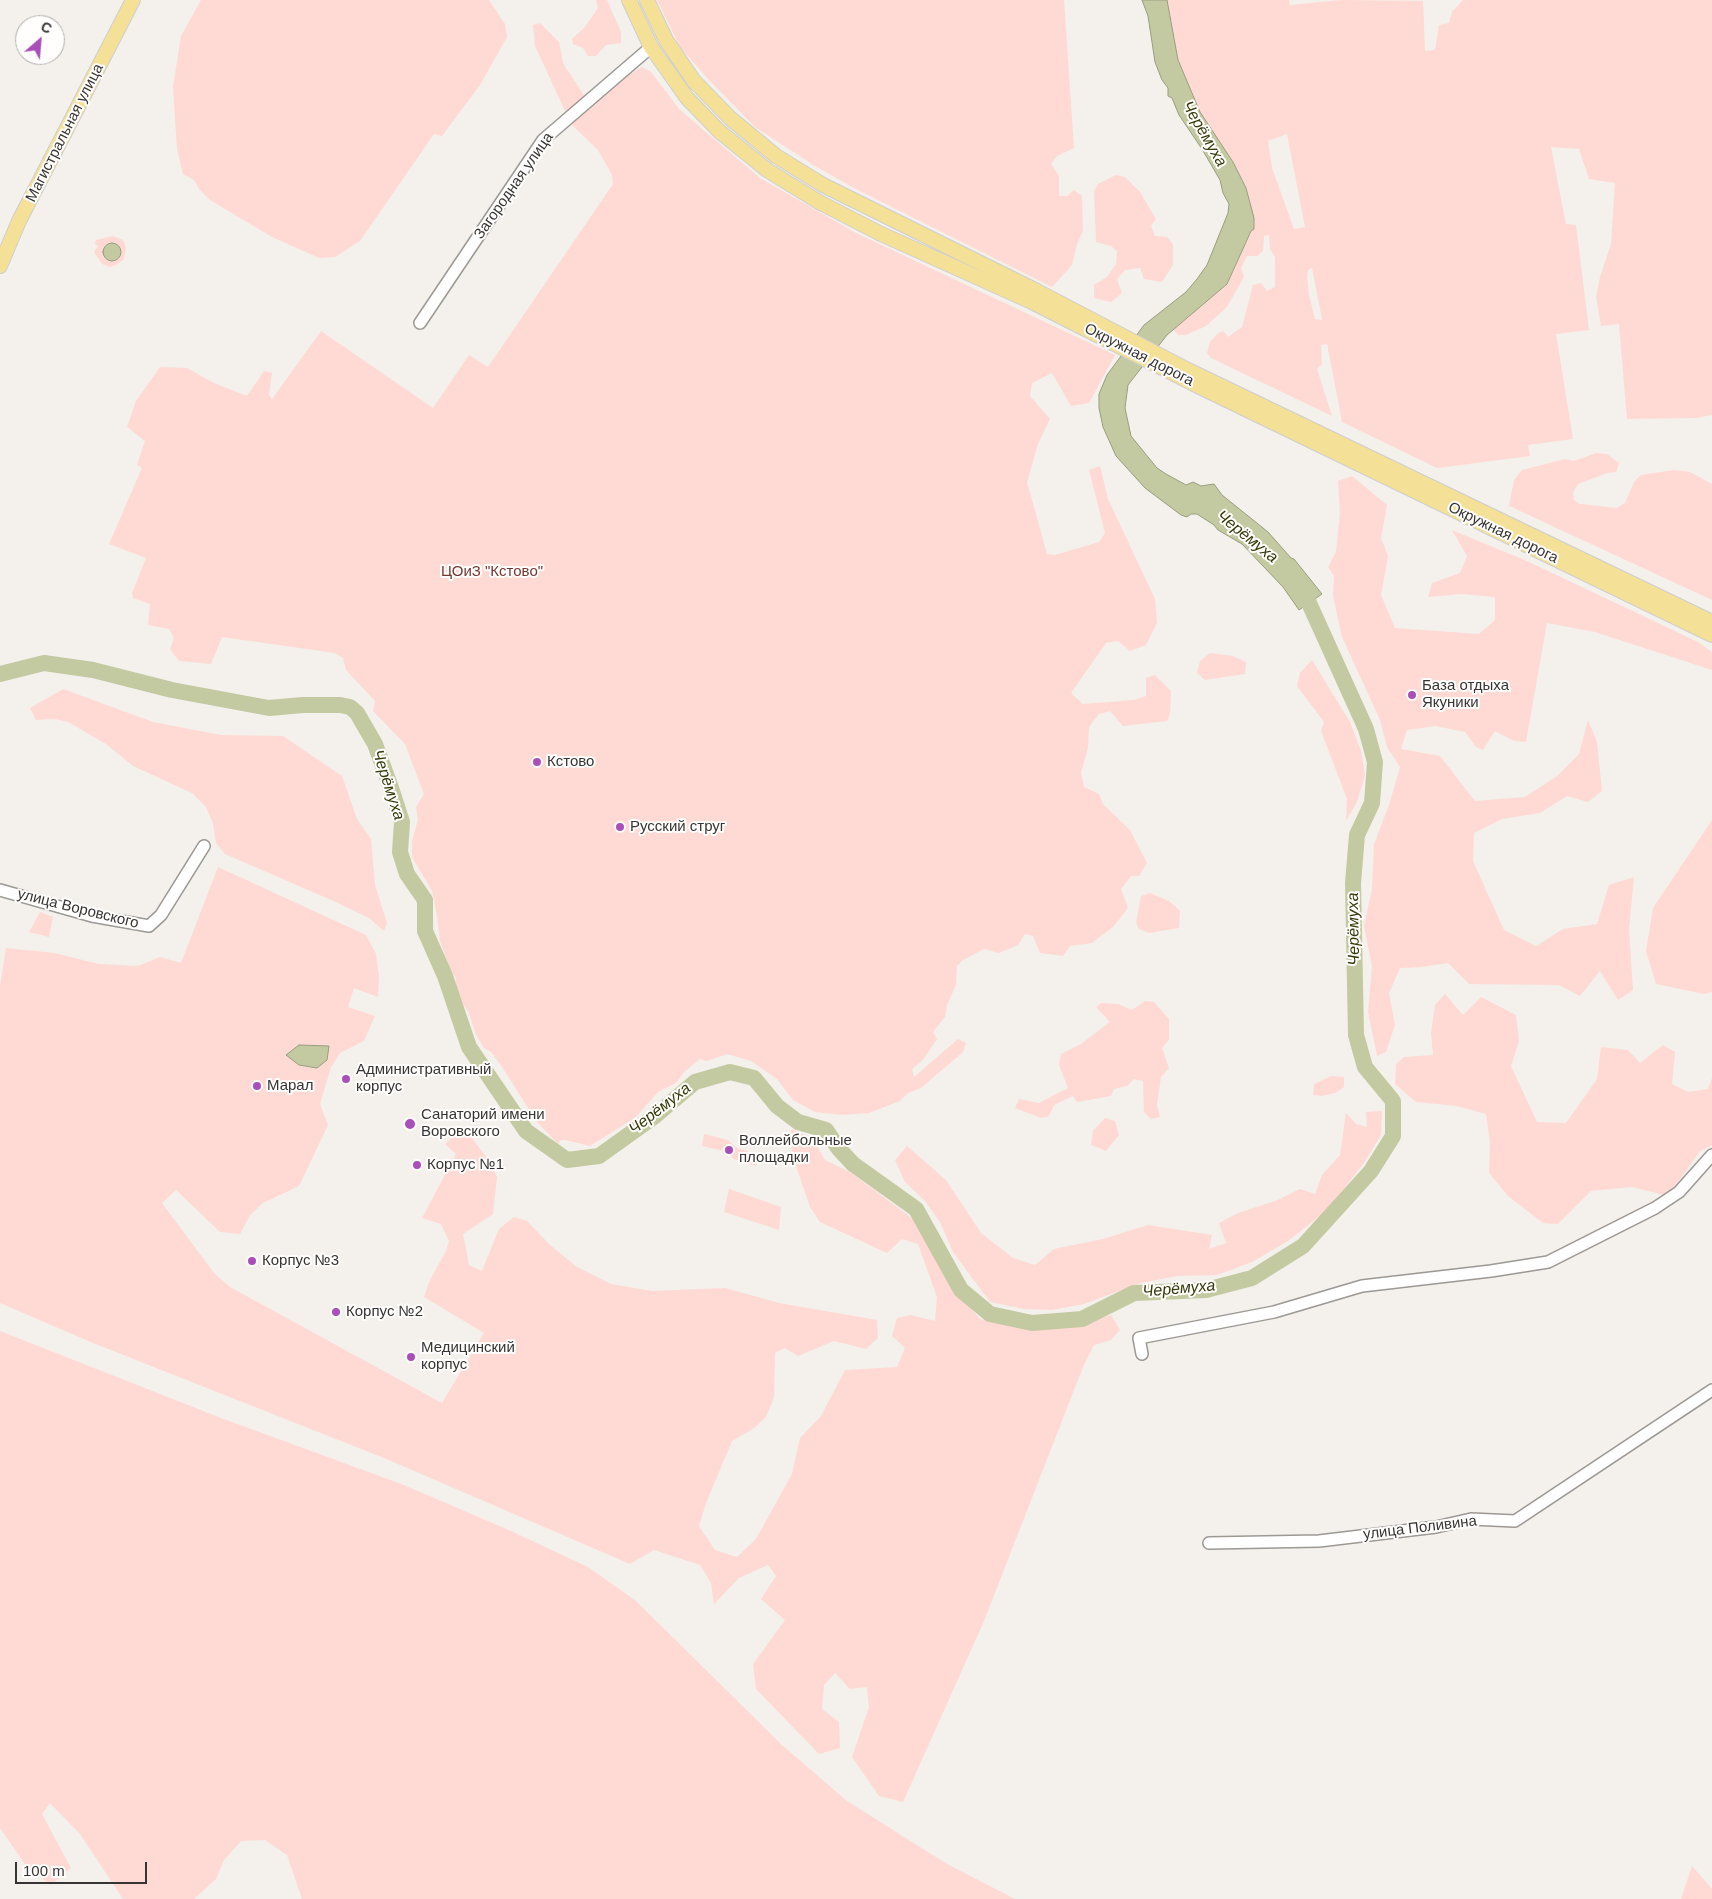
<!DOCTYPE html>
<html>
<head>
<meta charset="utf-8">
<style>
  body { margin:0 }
  #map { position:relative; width:1712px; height:1899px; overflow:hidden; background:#f4f0ec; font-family:Arial,sans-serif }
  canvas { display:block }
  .north { position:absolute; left:15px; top:15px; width:50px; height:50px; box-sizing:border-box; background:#fffefd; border:1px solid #afaead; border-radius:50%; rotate:27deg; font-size:14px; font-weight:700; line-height:20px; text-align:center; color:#373534 }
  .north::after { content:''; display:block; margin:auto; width:18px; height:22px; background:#aa4fba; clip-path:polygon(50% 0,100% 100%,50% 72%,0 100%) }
  .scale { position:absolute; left:15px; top:1862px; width:132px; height:22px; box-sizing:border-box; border:2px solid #373534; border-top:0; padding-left:6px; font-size:15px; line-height:18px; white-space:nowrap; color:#373534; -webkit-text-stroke:4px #fffefd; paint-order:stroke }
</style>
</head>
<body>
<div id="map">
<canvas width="1712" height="1899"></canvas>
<div class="north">С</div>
<div class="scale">100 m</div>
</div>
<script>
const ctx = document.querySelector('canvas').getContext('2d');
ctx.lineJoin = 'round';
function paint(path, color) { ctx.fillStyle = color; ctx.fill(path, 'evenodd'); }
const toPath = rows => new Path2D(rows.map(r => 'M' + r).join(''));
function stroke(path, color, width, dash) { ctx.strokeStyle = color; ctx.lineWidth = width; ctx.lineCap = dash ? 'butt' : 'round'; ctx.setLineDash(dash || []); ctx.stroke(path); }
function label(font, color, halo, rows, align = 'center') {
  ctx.font = font + ' Arial,sans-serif'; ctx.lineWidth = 4; ctx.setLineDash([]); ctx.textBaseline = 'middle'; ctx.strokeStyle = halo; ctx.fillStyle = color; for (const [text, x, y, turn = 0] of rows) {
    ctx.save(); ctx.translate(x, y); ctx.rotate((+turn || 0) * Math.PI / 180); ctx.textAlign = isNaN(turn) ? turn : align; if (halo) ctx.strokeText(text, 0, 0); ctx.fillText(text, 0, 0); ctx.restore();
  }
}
paint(toPath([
  [201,0,489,0,505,24,507,37,480,85,442,136,434,134,360,241,335,257,319,258,272,237,210,200,199,189,194,180,183,174,177,149,173,87,181,36],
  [596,0,607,0,621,32,621,43,606,45,596,56,588,56,583,48,573,44,572,39,585,27,598,8],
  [657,0,1064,0,1074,148,1057,156,1051,164,1059,176,1059,196,1067,196,1074,190,1082,196,1083,231,1077,244,1072,265,1052,287,852,187,815,166,755,127,708,79,680,47],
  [1167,0,1289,0,1290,5,1341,0,1423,1,1425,51,1435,50,1439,25,1449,23,1452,12,1463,0,1712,0,1712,415,1696,418,1627,419,1619,324,1601,326,1596,297,1600,277,1611,244,1615,183,1589,179,1579,149,1551,147,1566,224,1576,225,1589,330,1556,334,1573,439,1528,445,1530,456,1437,468,1342,422,1327,344,1321,345,1322,364,1317,369,1332,416,1211,358,1207,353,1210,342,1217,334,1223,331,1228,337,1242,327,1253,285,1261,283,1267,291,1275,287,1275,257,1270,249,1269,235,1264,236,1263,251,1257,256,1247,256,1241,268,1244,277,1227,307,1206,326,1186,335,1178,335,1173,329,1227,284,1251,231,1251,205,1246,188,1233,162,1200,112,1185,79,1178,60],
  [1287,134,1305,227,1294,229,1272,168,1268,141],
  [1312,268,1322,319,1322,320,1315,319,1309,295,1307,277,1308,270],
  [540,23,559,42,563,63,585,97,566,113,535,46,533,25],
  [642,67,651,72,679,109,760,178,856,233,1115,355,1089,403,1071,406,1052,373,1032,383,1030,396,1050,419,1038,444,1027,482,1047,554,1055,555,1099,542,1105,533,1089,470,1100,466,1108,499,1155,599,1157,623,1146,645,1130,651,1118,641,1106,643,1071,693,1083,704,1134,700,1146,696,1146,678,1155,675,1171,691,1170,714,1167,721,1123,726,1110,711,1099,714,1089,727,1088,748,1081,773,1084,787,1099,794,1103,804,1130,830,1147,863,1139,876,1131,876,1121,889,1128,908,1113,927,1092,943,1070,946,1063,956,1040,953,1033,936,1025,934,1018,945,999,953,984,949,963,960,957,966,956,985,947,1005,945,1017,933,1032,937,1039,923,1060,912,1069,914,1077,958,1039,966,1043,963,1052,921,1088,908,1093,900,1101,869,1113,842,1115,815,1112,793,1100,777,1079,751,1061,727,1054,707,1061,700,1059,684,1072,676,1083,658,1092,636,1117,590,1146,565,1140,561,1140,558,1144,537,1122,502,1067,491,1052,484,1048,476,1035,469,1013,455,992,456,978,450,969,440,941,437,916,432,891,412,857,412,841,418,820,416,807,424,794,405,744,373,711,375,701,346,670,343,658,335,653,222,637,211,664,179,661,170,649,174,638,169,629,148,625,150,604,133,598,132,593,146,558,109,544,142,468,137,465,145,441,127,427,136,401,160,367,187,368,214,383,247,396,264,371,272,373,269,395,272,399,321,331,433,408,469,355,488,367,613,184,612,175,598,150,570,123,628,75],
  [1116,175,1125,177,1140,192,1156,219,1151,226,1155,236,1167,237,1173,244,1173,265,1162,282,1144,279,1140,268,1125,270,1117,279,1122,293,1111,302,1094,298,1094,285,1107,277,1116,264,1117,251,1111,246,1096,242,1094,191,1098,184],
  [113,236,123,240,126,247,124,259,116,265,110,267,102,264,94,252,98,246,95,244,96,240],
  [1596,453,1607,454,1619,463,1616,472,1607,473,1578,484,1573,493,1574,500,1580,504,1617,508,1625,503,1634,482,1641,475,1674,470,1690,472,1712,484,1712,600,1509,506,1514,480,1522,470,1565,459,1574,461],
  [1352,476,1387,505,1381,538,1388,556,1381,595,1395,628,1479,634,1495,620,1495,597,1461,594,1428,597,1432,583,1460,573,1467,556,1452,530,1529,562,1698,642,1712,652,1712,670,1595,632,1547,623,1526,742,1514,741,1495,731,1483,750,1476,747,1465,732,1435,726,1407,730,1401,749,1440,756,1475,801,1525,797,1557,776,1579,754,1588,720,1597,742,1602,791,1588,802,1567,796,1540,813,1502,819,1474,833,1473,861,1504,930,1536,946,1563,929,1597,924,1609,885,1634,877,1629,929,1633,990,1618,1000,1600,971,1580,996,1559,985,1469,984,1448,963,1422,967,1400,968,1389,993,1395,1025,1386,1052,1377,1056,1368,1012,1372,967,1364,926,1372,889,1374,844,1389,805,1400,767,1387,747,1380,720,1342,637,1333,596,1334,576,1328,567,1336,552,1340,513,1338,481],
  [1210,653,1233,656,1246,662,1245,674,1205,680,1197,673,1200,661],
  [1312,660,1350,722,1361,751,1365,775,1357,802,1346,821,1347,799,1321,731,1324,722,1297,686,1300,673],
  [63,689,153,722,221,735,283,736,342,776,357,819,371,839,375,885,387,923,384,931,369,918,338,903,225,854,216,843,213,823,206,807,192,793,133,766,106,744,68,722,55,719,36,720,30,708],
  [1712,820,1712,992,1704,994,1656,984,1646,951,1653,908],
  [218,867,366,935,376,954,379,977,378,997,354,988,348,1007,375,1016,364,1041,340,1053,331,1067,320,1104,328,1125,299,1186,263,1203,250,1215,240,1234,220,1232,176,1190,162,1203,214,1273,230,1287,442,1403,484,1333,424,1297,430,1280,446,1251,449,1241,441,1224,422,1218,456,1154,445,1144,464,1127,486,1157,497,1177,493,1214,463,1234,469,1265,482,1271,499,1229,514,1217,527,1221,550,1245,577,1267,611,1284,652,1291,725,1288,779,1303,877,1320,878,1338,866,1349,834,1341,798,1356,785,1348,775,1353,774,1397,766,1417,754,1428,732,1441,706,1503,699,1526,715,1550,737,1557,756,1539,792,1474,800,1438,821,1416,845,1370,897,1367,905,1348,892,1336,897,1318,910,1315,935,1321,937,1297,918,1244,902,1239,887,1253,820,1222,810,1207,797,1169,788,1136,792,1129,812,1138,825,1160,850,1172,913,1219,925,1234,953,1288,980,1319,1008,1325,1058,1326,1089,1322,1111,1315,1120,1330,1111,1340,1094,1345,1083,1367,984,1621,903,1802,879,1796,852,1757,869,1707,867,1687,850,1689,835,1673,824,1685,822,1709,839,1722,840,1748,819,1754,756,1689,753,1664,785,1620,761,1599,776,1576,768,1565,739,1578,714,1604,711,1583,700,1565,654,1550,630,1564,384,1458,93,1343,0,1303,0,986,6,948,54,953,99,964,138,966,160,957,181,963],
  [1150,893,1169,901,1180,911,1179,928,1149,933,1139,929,1136,922,1141,896],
  [40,912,53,917,49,937,29,932],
  [1445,994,1463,1015,1481,997,1516,1015,1519,1041,1511,1066,1537,1122,1566,1123,1597,1079,1601,1047,1628,1050,1640,1063,1663,1045,1675,1052,1672,1084,1688,1092,1708,1089,1712,1078,1712,1145,1700,1151,1668,1196,1632,1187,1591,1191,1558,1224,1543,1223,1508,1196,1489,1173,1490,1142,1486,1114,1457,1106,1416,1102,1395,1084,1396,1064,1404,1057,1433,1055,1431,1033,1435,1005],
  [1145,1001,1154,1002,1169,1019,1169,1040,1162,1048,1169,1068,1161,1077,1157,1105,1160,1117,1151,1119,1144,1112,1143,1081,1134,1079,1127,1086,1114,1089,1111,1096,1077,1102,1073,1096,1054,1105,1049,1116,1041,1118,1015,1108,1019,1099,1039,1103,1068,1088,1059,1065,1061,1054,1081,1044,1110,1022,1096,1007,1101,1003,1118,1004,1132,1010],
  [1331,1076,1344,1077,1344,1087,1335,1093,1322,1096,1313,1095,1314,1084],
  [1382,1111,1381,1135,1364,1163,1326,1211,1288,1241,1252,1262,1217,1275,1177,1276,1141,1283,1084,1304,1052,1310,1024,1309,990,1302,953,1252,940,1222,925,1201,905,1182,895,1160,907,1146,946,1180,981,1233,1013,1258,1035,1265,1054,1249,1103,1239,1148,1225,1212,1235,1209,1249,1226,1243,1219,1223,1238,1213,1278,1200,1300,1189,1315,1194,1322,1175,1340,1155,1346,1113,1356,1124,1367,1127,1366,1112],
  [1105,1118,1115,1121,1119,1135,1106,1151,1091,1145,1093,1131],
  [704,1134,728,1140,737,1148,759,1155,756,1166,734,1159,724,1151,702,1146],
  [729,1189,781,1207,779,1230,724,1212],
  [0,1331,221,1418,404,1485,511,1531,588,1567,636,1601,782,1745,847,1801,947,1864,1015,1899,302,1899,287,1855,265,1840,241,1841,224,1860,216,1879,194,1899,123,1899,80,1834,50,1803,42,1814,71,1868,51,1885,27,1867,0,1828],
  [1692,1866,1712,1889,1712,1899,1681,1899]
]), '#ffd9d3');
const water = toPath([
  [1142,0,1167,0,1178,60,1200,112,1233,162,1246,188,1254,218,1254,229,1251,231,1227,284,1167,335,1128,385,1125,408,1131,436,1157,468,1166,474,1186,485,1193,482,1201,486,1214,484,1222,495,1268,532,1291,558,1294,559,1322,594,1299,610,1283,587,1242,544,1218,530,1214,525,1197,514,1191,514,1187,517,1181,515,1145,488,1116,456,1103,427,1099,408,1099,394,1107,375,1144,325,1186,292,1197,279,1207,265,1228,213,1229,204,1223,193,1220,180,1202,149,1179,115,1172,98,1168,96,1168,88,1162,80,1155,62,1148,16,1142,0],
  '103 252a9 9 0 1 1 18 0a9 9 0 1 1-18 0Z',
  [299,1045,329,1046,327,1060,317,1068,299,1065,286,1055,299,1045]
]);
paint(water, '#c3caa1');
stroke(water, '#999d80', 1);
stroke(toPath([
  [0,674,44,663,93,670,172,690,269,708,303,705,340,705,350,707,357,713,375,744,391,788,402,822,400,852,407,874,425,900,425,931,445,976,469,1047,526,1131,567,1160,599,1156,655,1116,695,1082,730,1072,754,1078,777,1106,798,1122,826,1130,839,1149,853,1164,916,1209,961,1290,990,1314,1032,1323,1082,1319,1134,1293,1206,1290,1252,1278,1303,1246,1371,1171,1393,1136,1393,1101,1365,1067,1356,1035,1353,883,1357,835,1372,803,1375,762,1366,729,1309,603,1296,585]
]), '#c3caa1', 16);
const minor = toPath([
  [420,323,543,140,651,47],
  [0,890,92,916,149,926,161,915,204,846],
  [1142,1354,1139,1338,1274,1312,1362,1286,1491,1271,1548,1262,1655,1208,1679,1192,1712,1155],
  [1209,1543,1319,1541,1436,1527,1471,1519,1515,1521,1712,1390]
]);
const major = toPath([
  [629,0,651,47,687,98,719,131,767,170,819,202,879,233,1032,302,1200,387,1712,635],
  [647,0,666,40,694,81,730,118,776,156,823,185,1037,291,1186,369,1712,622],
  [0,266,19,221,133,0]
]);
stroke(minor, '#9c9894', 14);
stroke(major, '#cfcfce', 16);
stroke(minor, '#fff', 11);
stroke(major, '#f4e097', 14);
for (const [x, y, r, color] of [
  [1412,695,5,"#aa4fba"],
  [537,762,5,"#aa4fba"],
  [620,827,5,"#aa4fba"],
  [346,1079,5,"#aa4fba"],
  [257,1086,5,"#aa4fba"],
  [410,1124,6,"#aa4fba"],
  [729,1150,5,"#aa4fba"],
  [417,1165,5,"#aa4fba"],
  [252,1261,5,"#aa4fba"],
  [336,1312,5,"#aa4fba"],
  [411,1357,5,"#aa4fba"]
]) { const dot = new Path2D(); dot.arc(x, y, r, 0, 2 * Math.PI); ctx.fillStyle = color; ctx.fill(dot); stroke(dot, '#fffefd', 2); }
label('15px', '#373534', '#fffefd', [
  ["Магистральная улица",65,133,-63],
  ["Загородная улица",514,186,-55],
  ["Окружная дорога",1139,355,27],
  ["Окружная дорога",1503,533,26],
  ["улица Воровского",78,909,14],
  ["улица Поливина",1420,1528,-7]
]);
label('15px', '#743831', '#fffefd', [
  ["ЦОиЗ \"Кстово\"",492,572]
]);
label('15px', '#373534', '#fffefd', [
  ["База отдыха",1422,686],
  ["Якуники",1422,703],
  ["Кстово",547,762],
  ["Русский струг",630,827],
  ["Административный",356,1070],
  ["корпус",356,1087],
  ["Марал",267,1086],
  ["Санаторий имени",421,1115],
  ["Воровского",421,1132],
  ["Воллейбольные",739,1141],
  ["площадки",739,1158],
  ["Корпус №1",427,1165],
  ["Корпус №3",262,1261],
  ["Корпус №2",346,1312],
  ["Медицинский",421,1348],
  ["корпус",421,1365]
], 'left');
label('italic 16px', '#363b0a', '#fffefd', [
  ["Черёмуха",1204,134,60],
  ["Черёмуха",1247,537,39],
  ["Черёмуха",388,785,72],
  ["Черёмуха",1354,929,-91],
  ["Черёмуха",660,1109,-38],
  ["Черёмуха",1179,1289,-5]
]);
</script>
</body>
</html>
